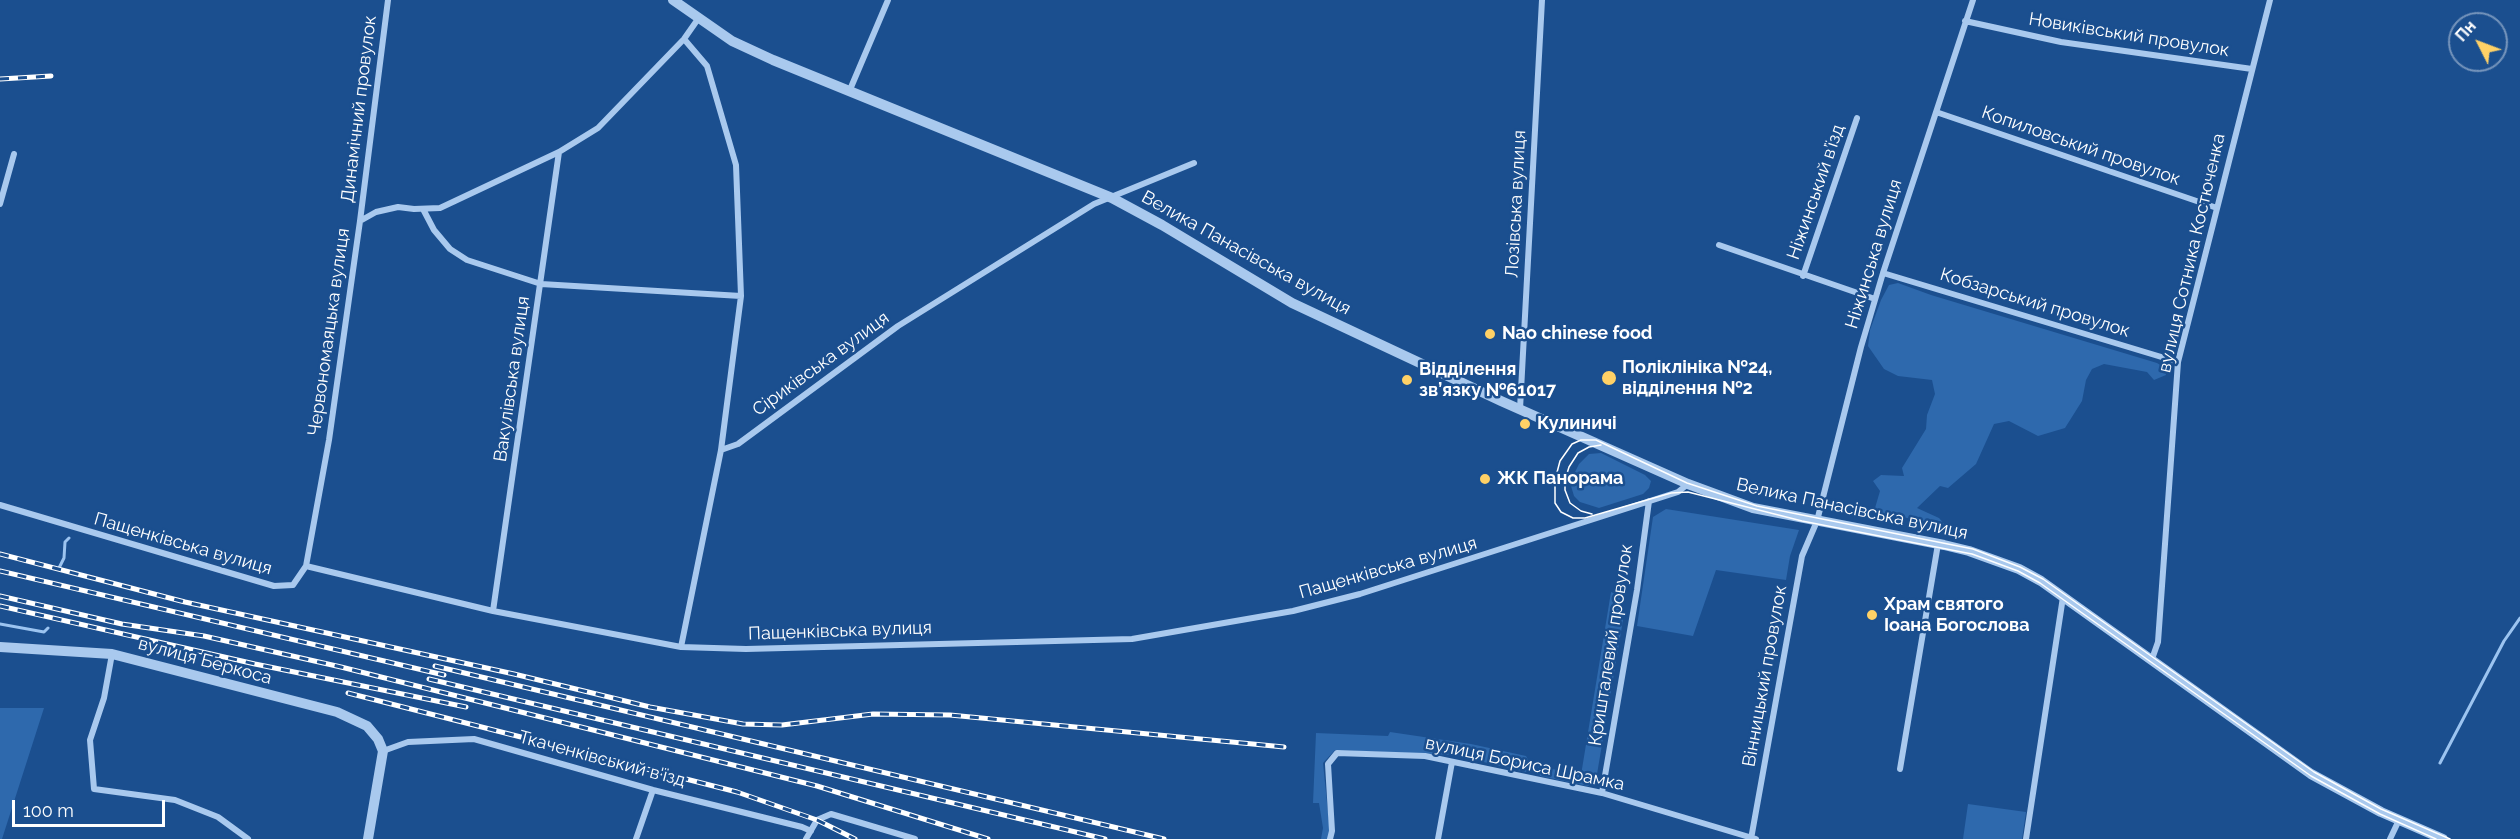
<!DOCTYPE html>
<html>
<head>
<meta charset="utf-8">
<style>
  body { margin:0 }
  #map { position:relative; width:2520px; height:839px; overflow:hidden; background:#1b4f8f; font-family:Raleway,sans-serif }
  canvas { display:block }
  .north { position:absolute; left:2448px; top:12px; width:60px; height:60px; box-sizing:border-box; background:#1b4f8f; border:2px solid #7695bc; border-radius:50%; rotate:312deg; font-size:16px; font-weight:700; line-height:24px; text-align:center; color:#fff }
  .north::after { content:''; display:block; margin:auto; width:21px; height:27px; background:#ffd166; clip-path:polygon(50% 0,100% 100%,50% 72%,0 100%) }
  .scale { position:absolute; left:12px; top:800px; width:153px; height:27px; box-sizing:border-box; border:3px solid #fff; border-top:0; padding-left:8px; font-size:18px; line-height:21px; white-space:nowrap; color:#fff; -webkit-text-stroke:4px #1b4f8f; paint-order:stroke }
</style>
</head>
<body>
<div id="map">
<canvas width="2520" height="839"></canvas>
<div class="north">Пн</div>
<div class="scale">100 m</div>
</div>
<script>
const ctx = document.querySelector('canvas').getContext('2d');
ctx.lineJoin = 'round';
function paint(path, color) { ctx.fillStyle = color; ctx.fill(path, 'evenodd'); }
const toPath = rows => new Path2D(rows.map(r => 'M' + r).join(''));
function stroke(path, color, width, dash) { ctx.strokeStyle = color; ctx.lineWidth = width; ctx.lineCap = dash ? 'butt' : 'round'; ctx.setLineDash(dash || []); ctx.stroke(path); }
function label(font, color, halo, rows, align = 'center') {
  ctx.font = font + ' Raleway,sans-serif'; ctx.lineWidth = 5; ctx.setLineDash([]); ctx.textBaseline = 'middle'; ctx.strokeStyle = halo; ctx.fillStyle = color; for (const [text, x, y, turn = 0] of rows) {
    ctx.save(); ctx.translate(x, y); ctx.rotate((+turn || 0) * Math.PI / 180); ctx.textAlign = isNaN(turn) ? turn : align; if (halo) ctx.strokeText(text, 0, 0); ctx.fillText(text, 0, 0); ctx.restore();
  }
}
paint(toPath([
  [1898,283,1931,295,2157,363,2165,368,2166,375,2154,380,2147,372,2104,364,2092,369,2086,380,2082,401,2065,428,2038,436,2009,421,1994,424,1976,464,1948,488,1940,486,1917,508,1939,518,1945,525,1880,513,1875,508,1880,491,1873,481,1881,475,1904,476,1902,468,1926,429,1927,415,1935,394,1932,380,1898,376,1884,369,1868,346,1870,330,1881,300,1889,285],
  [1601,453,1645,475,1651,481,1649,488,1643,494,1599,508,1580,502,1574,496,1571,486,1574,474,1579,464,1589,454],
  [1666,509,1799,530,1790,556,1786,580,1716,570,1693,636,1637,626,1653,517],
  [1611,592,1620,596,1623,620,1596,780,1588,786,1540,776,1538,766,1581,775],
  [0,708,44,708,2,839,0,839],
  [1390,732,1471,744,1526,756,1531,765,1526,772,1454,755,1335,750,1323,763,1330,832,1328,839,1321,839,1323,828,1319,803,1313,803,1316,733,1388,736],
  [1968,804,2026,812,2022,839,1963,839]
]), '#2e69ad');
stroke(toPath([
  [59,568,64,558,65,542,69,538],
  [0,624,44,632,48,628],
  [2440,763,2504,641,2520,618]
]), '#9cc4f0', 3);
stroke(toPath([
  [1965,21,2061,42,2252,69],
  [684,39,707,66,736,165,741,296,721,450],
  [849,92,888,0],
  [1936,112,2217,208],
  [0,204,14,154],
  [423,209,434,230,450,249,467,260,541,284,741,296],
  [360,221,388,0],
  [1719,245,1875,299],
  [1883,273,2178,362],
  [1803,276,1857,118],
  [1520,409,1542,0],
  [0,505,274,586,293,585,306,566,493,611,681,647,746,649,1132,639,1293,611,1360,594,1678,492,1688,484],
  [306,566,329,440,360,221,376,212,398,207,414,209,440,208,559,152,598,128,684,39,698,19],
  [493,611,559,152],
  [681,647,721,450,738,444,898,326,1094,204,1194,163],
  [112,654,104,698,90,740,94,789,175,800,218,817,248,839],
  [2152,659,2158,642,2178,362,2270,0],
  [383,751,408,742,474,739,653,790,802,827,811,831],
  [1900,769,1938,544],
  [1602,793,1637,590,1649,501],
  [636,839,653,790],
  [806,839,817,820,831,814,915,839],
  [1330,839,1332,831,1328,764,1337,753,1425,756,1602,793,1756,839],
  [1438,839,1452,762],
  [1751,839,1802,556,1817,521,1861,347,1883,273,1973,0],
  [2026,839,2063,597],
  [2390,839,2399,820]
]), '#a9c9ee', 6);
stroke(toPath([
  [673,0,732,41,773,60,1112,198,1162,225,1292,303,1501,401,1688,484,1753,508,1944,545,1969,551,2019,569,2041,581,2311,774,2381,812,2443,839],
  [0,647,112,654,337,712,367,726,378,739,383,751,368,839]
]), '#a9c9ee', 10);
stroke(toPath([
  [1592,514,1581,511,1570,503,1565,490,1565,480,1569,467,1578,453,1589,447,1601,445],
  [2436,839,2380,814,2311,776,2040,583,2018,571,1972,554,1802,521,1688,492,1671,493,1585,518,1573,518,1561,512,1555,503,1555,480,1560,461,1572,444,1581,440,1596,440,1687,483,1757,506,1973,549,2020,567,2043,579,2314,772,2381,809,2450,839]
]), '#fff', 1.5);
const rail = toPath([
  [0,79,51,76],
  [0,554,185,602,514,674,650,707,743,724,782,725,873,714,950,715,1284,747],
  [0,571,444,675],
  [0,596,122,624,204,636,341,667,817,786,988,839],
  [0,606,255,664,466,707],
  [435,666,1164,839],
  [429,679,1105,839],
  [348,693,737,792,817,820,855,839]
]);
stroke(rail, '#fff', 5);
stroke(rail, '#1b4f8f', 3, [9]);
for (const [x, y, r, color] of [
  [1490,334,6,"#ffd166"],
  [1609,378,8,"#ffd166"],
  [1407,380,6,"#ffd166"],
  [1525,424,6,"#ffd166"],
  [1485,479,6,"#ffd166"],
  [1872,615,6,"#ffd166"]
]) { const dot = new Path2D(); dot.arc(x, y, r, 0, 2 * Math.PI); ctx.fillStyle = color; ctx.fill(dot); stroke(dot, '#1b4f8f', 2); }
label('18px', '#fff', '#1b4f8f', [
  ["Новиківський провулок",2129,35,9],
  ["Динамічний провулок",359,109,-83],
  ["Копиловський провулок",2081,146,19],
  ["Ніжинський в’їзд",1816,192,-71],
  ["Лозівська вулиця",1516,204,-87],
  ["Велика Панасівська вулиця",1246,253,29],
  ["вулиця Сотника Костюченка",2192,253,-77],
  ["Ніжинська вулиця",1874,254,-73],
  ["Кобзарський провулок",2035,303,17],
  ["Червономаяцька вулиця",329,332,-82],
  ["Сіриківська вулиця",821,364,-36],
  ["Вакулівська вулиця",512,379,-82],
  ["Велика Панасівська вулиця",1852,509,12],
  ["Пащенківська вулиця",183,544,16],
  ["Пащенківська вулиця",1388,568,-16],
  ["Пащенківська вулиця",840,631,-2],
  ["Кришталевий провулок",1611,645,-81],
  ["вулиця Беркоса",205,661,15],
  ["Вінницький провулок",1765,676,-80],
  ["Ткаченківський в'їзд",602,759,15],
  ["вулиця Бориса Шрамка",1525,764,12]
]);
label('bold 18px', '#fff', '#1b4f8f', [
  ["Nao chinese food",1502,334],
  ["Поліклініка №24,",1622,368],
  ["відділення №2",1622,389],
  ["Відділення",1419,370],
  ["зв’язку №61017",1419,391],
  ["Кулиничі",1537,424],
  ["ЖК Панорама",1497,479],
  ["Храм святого",1884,605],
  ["Іоана Богослова",1884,626]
], 'left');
</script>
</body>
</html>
